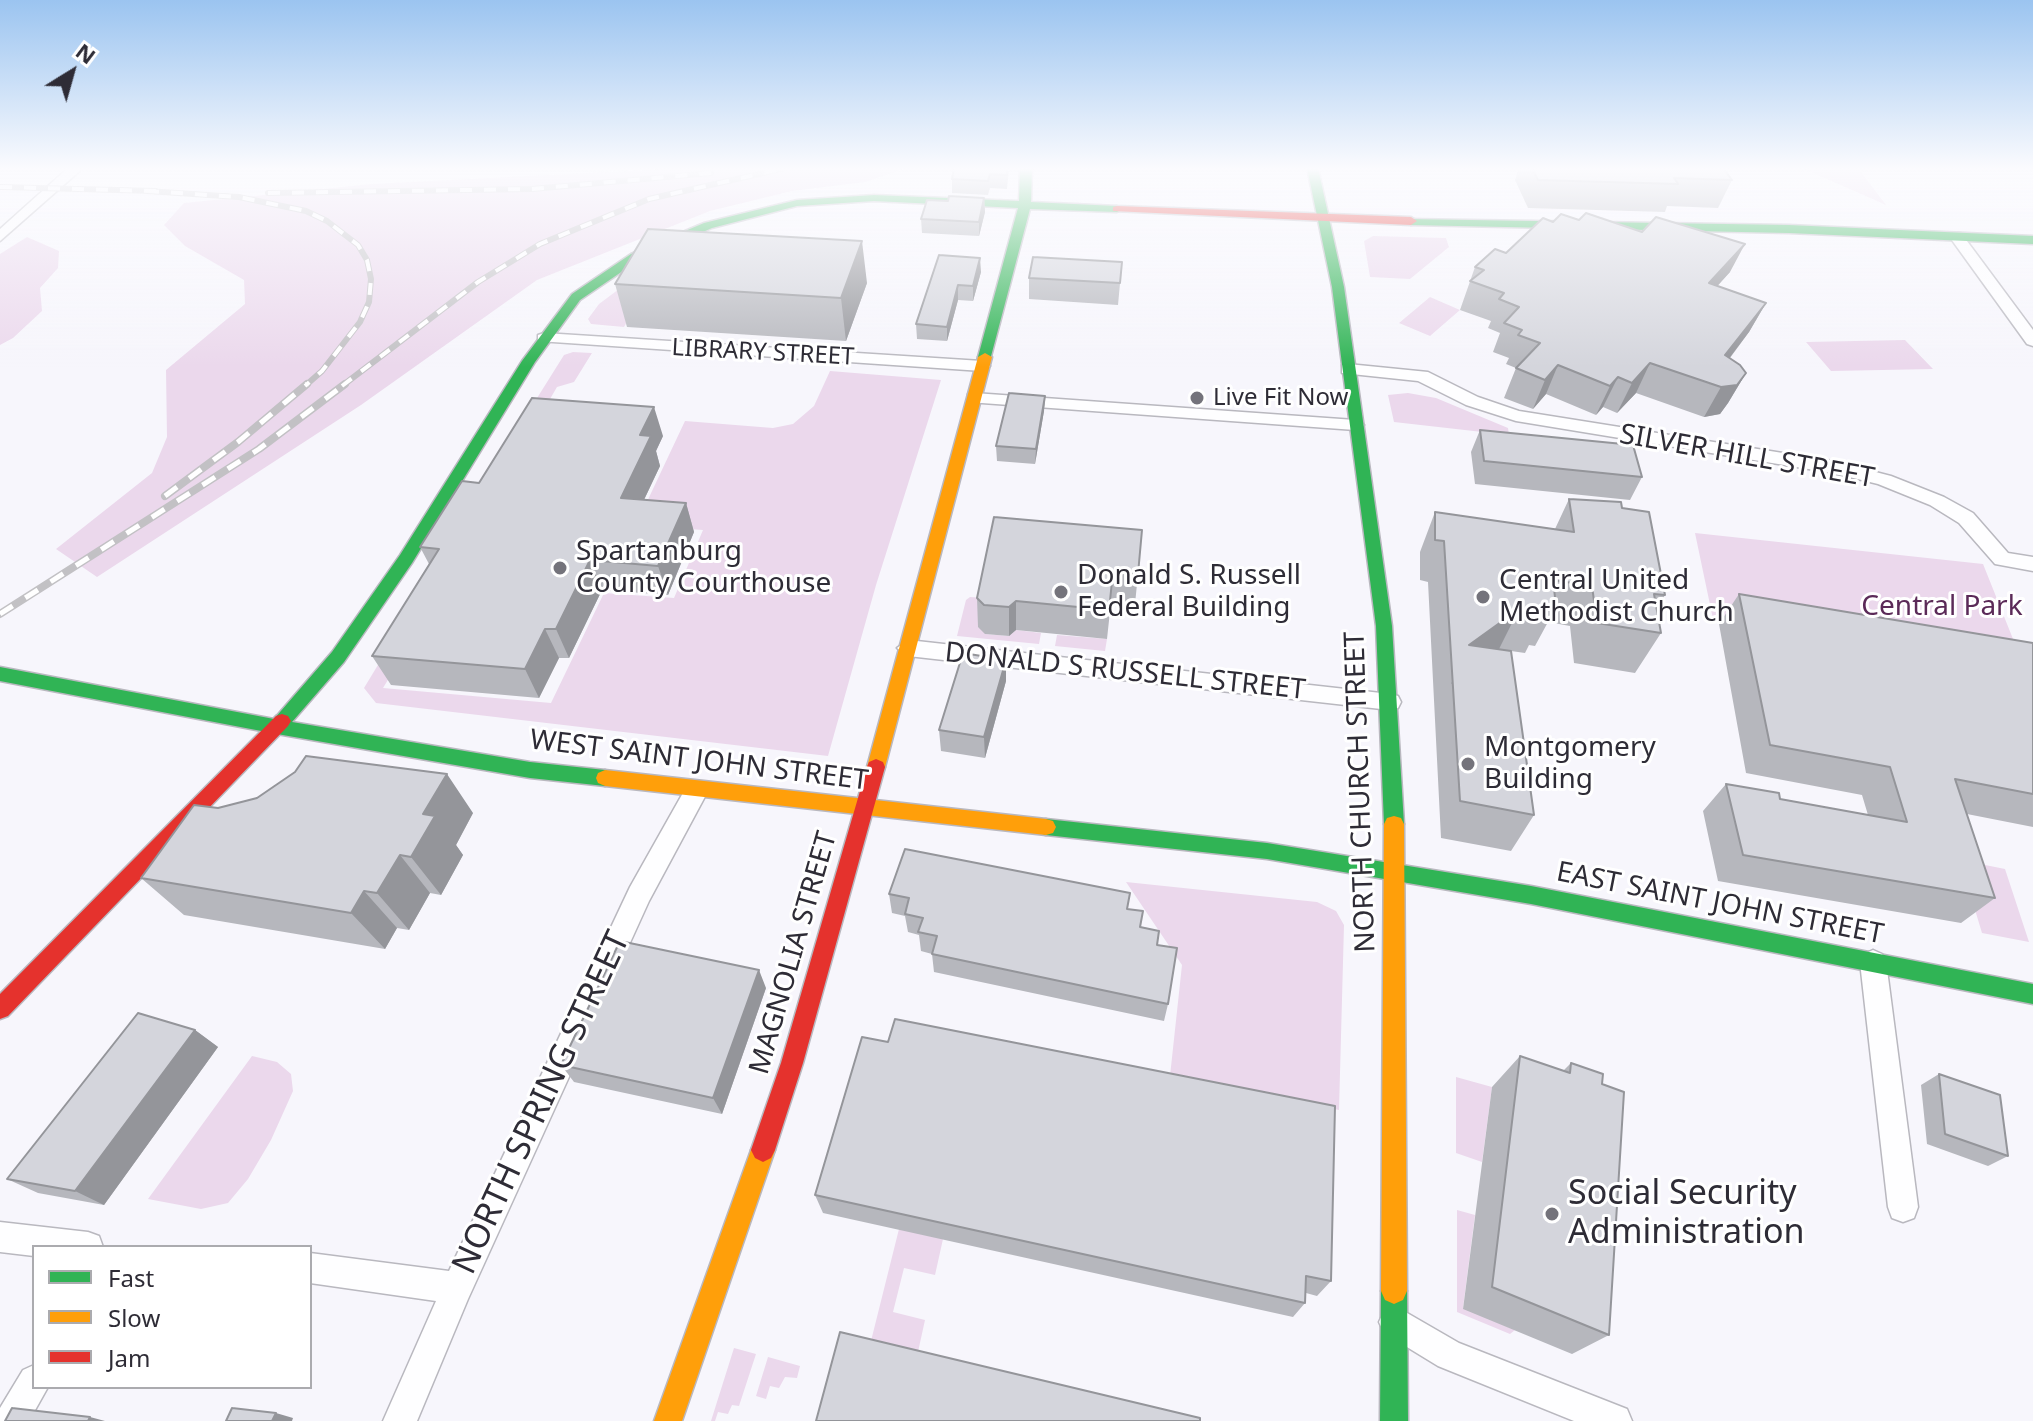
<!DOCTYPE html>
<html>
<head>
<meta charset="utf-8">
<style>
  body { margin:0 }
  #map { position:relative; width:2033px; height:1421px; overflow:hidden; background:#f7f6fc; font-family:"Noto Sans",sans-serif }
  canvas { display:block }
  .legend { position:absolute; left:32px; top:1245px; width:280px; height:144px; box-sizing:border-box; background:#fff; border:2px solid #ababaf; margin:0; padding:10px 14px; list-style:none; font-size:24px; color:#2e2c36 }
  .legend li { display:flex; align-items:center; gap:16px; height:40px }
  .legend b { width:40px; border:2px solid #ababaf }
  .north { position:absolute; left:32px; top:32px; width:80px; height:80px; -webkit-text-stroke:6px #fff; paint-order:stroke; rotate:37deg; font-size:22px; font-weight:700; line-height:32px; text-align:center; color:#2e2c36 }
  .north::after { content:''; display:block; margin:auto; width:28px; height:36px; background:#2e2c36; clip-path:polygon(50% 0,100% 100%,50% 72%,0 100%) }
</style>
</head>
<body>
<div id="map">
<canvas width="2033" height="1421"></canvas>
<ul class="legend">
<li><b style="height:10px;background:#30b455"></b>Fast</li>
<li><b style="height:10px;background:#ff9f0a"></b>Slow</li>
<li><b style="height:10px;background:#e5322d"></b>Jam</li>
</ul>
<div class="north">N</div>
</div>
<script>
const ctx = document.querySelector('canvas').getContext('2d');
ctx.lineJoin = 'round';
function paint(path, color) { ctx.fillStyle = color; ctx.fill(path, 'evenodd'); }
const toPath = rows => new Path2D(rows.map(r => 'M' + r).join(''));
function stroke(path, color, width, dash) { ctx.strokeStyle = color; ctx.lineWidth = width; ctx.lineCap = dash ? 'butt' : 'round'; ctx.setLineDash(dash || []); ctx.stroke(path); }
function label(font, color, halo, rows, align = 'center') {
  ctx.font = font + ' "Noto Sans",sans-serif'; ctx.lineWidth = 6; ctx.setLineDash([]); ctx.textBaseline = 'middle'; ctx.strokeStyle = halo; ctx.fillStyle = color; for (const [text, x, y, turn = 0] of rows) {
    ctx.save(); ctx.translate(x, y); ctx.rotate((+turn || 0) * Math.PI / 180); ctx.textAlign = isNaN(turn) ? turn : align; if (halo) ctx.strokeText(text, 0, 0); ctx.fillText(text, 0, 0); ctx.restore();
  }
}
paint(toPath([
  [686,168,906,168,865,182,792,191,710,211,537,280,361,405,97,577,56,549,152,473,167,437,166,370,245,304,244,280,185,246,164,225,184,203,372,184],
  [1802,168,1858,168,1886,205],
  [1373,236,1446,238,1449,247,1410,279,1370,277,1364,241],
  [27,237,59,251,58,268,40,288,42,311,13,338,0,345,0,254],
  [647,268,656,270,624,327,591,324,588,319,599,304],
  [1430,297,1460,310,1430,336,1399,323],
  [1905,340,1933,369,1831,371,1806,342],
  [573,352,592,353,574,382,557,387,543,411,492,470,564,355],
  [830,371,941,380,876,585,828,756,376,703,364,688,384,655,406,650,383,688,551,703,604,593,674,598,703,530,636,525,685,421,773,428,793,424,814,406],
  [1408,393,1436,398,1508,428,1509,435,1394,422,1388,395],
  [1695,533,1983,564,2025,669,1713,619],
  [970,597,984,598,985,634,1009,636,1016,630,1041,633,1039,644,957,636,966,600],
  [1057,635,1107,639,1105,651,1055,646],
  [1960,860,2005,869,2029,942,1982,933],
  [1126,882,1317,902,1336,911,1344,925,1339,1110,1170,1076,1182,965],
  [252,1056,277,1062,291,1074,293,1091,271,1140,248,1179,228,1203,201,1209,148,1199],
  [1456,1077,1492,1087,1482,1162,1456,1153],
  [1457,1210,1475,1215,1463,1308,1515,1330,1510,1334,1457,1312],
  [899,1229,943,1239,935,1275,904,1268,893,1312,925,1320,916,1361,869,1349],
  [734,1348,756,1354,739,1406,732,1405,728,1414,718,1412,715,1421,711,1421],
  [768,1357,800,1366,797,1378,785,1377,779,1388,770,1386,766,1399,756,1396]
]), '#ebd8ec');
const street = toPath([
  [68,168,83,168,0,241,0,229,68,168],
  [1951,233,1961,233,2033,330,2033,346,2027,344,1949,236,1951,233],
  [544,333,982,361,990,366,982,371,538,341,538,335,544,333],
  [1348,364,1428,372,1478,397,1519,411,1833,461,1891,476,1944,497,1973,513,2008,553,2033,557,2033,571,1995,564,1959,523,1930,505,1878,484,1833,473,1516,421,1466,405,1418,381,1342,373,1342,365,1348,364],
  [974,393,1355,420,1364,425,1355,430,968,402,968,394,974,393],
  [908,640,1390,694,1398,696,1401,702,1398,708,1390,710,908,656,897,648,908,640],
  [696,781,704,784,708,791,649,901,468,1299,417,1421,383,1421,436,1301,310,1283,310,1253,449,1271,630,887,688,784,696,781],
  [1873,950,1882,954,1886,962,1918,1207,1914,1218,1903,1222,1892,1218,1888,1207,1860,962,1864,954,1873,950],
  [0,1222,88,1232,99,1236,103,1247,34,1247,34,1256,0,1252,0,1222],
  [1395,1306,1459,1343,1627,1409,1632,1421,1574,1421,1438,1366,1384,1333,1379,1322,1384,1311,1395,1306],
  [34,1365,34,1387,48,1387,29,1421,0,1421,0,1408,23,1370,34,1365]
]);
const fast = toPath([
  [1020,168,1032,168,1031,202,1117,206,1123,209,1117,212,1030,209,990,360,985,361,978,357,1018,208,874,201,797,206,712,228,639,260,580,300,535,362,412,563,344,662,292,722,530,762,605,770,612,773,614,778,612,783,605,786,530,778,277,734,0,681,0,667,274,719,332,652,400,555,522,361,572,294,631,254,704,223,797,200,874,195,1019,201,1020,168],
  [1307,168,1318,168,1344,287,1392,626,1404,824,1401,830,1394,832,1387,830,1384,824,1376,626,1332,287,1307,168],
  [1407,219,1789,225,2033,236,2033,244,1789,233,1411,225,1407,223,1407,219],
  [1046,819,1267,843,1531,886,2033,984,2033,1004,1531,904,1267,859,1046,835,1039,833,1036,827,1039,821,1046,819],
  [1394,1278,1403,1282,1407,1291,1408,1421,1380,1421,1381,1291,1385,1282,1394,1278]
]);
const slow = toPath([
  [985,353,992,357,885,767,883,772,876,775,869,772,867,767,978,357,985,353],
  [605,770,1046,819,1053,821,1056,827,1053,833,1046,835,605,786,598,783,596,778,598,773,605,770],
  [1394,816,1401,818,1404,824,1407,1291,1403,1300,1394,1304,1385,1300,1381,1291,1384,824,1387,818,1394,816],
  [763,1138,771,1142,775,1150,682,1421,654,1421,751,1150,755,1142,763,1138]
]);
const jam = toPath([
  [1117,206,1411,217,1417,221,1411,225,1113,211,1113,207,1117,206],
  [282,714,288,716,291,721,288,726,8,1016,0,1019,0,994,276,716,282,714],
  [876,759,883,762,885,767,803,1063,775,1150,771,1158,763,1162,755,1158,751,1150,781,1063,867,767,869,762,876,759]
]);
stroke(street, '#b9b8bf', 3);
stroke(fast, '#b9b8bf', 3);
stroke(slow, '#b9b8bf', 3);
stroke(jam, '#b9b8bf', 3);
paint(street, '#fefeff');
paint(fast, '#30b455');
paint(slow, '#ff9f0a');
paint(jam, '#e5322d');
const railFar1 = toPath([
  [0,187,156,191],
  [147,191,239,197,306,211,327,221,358,245,367,260,371,279,369,302,360,322,322,371,305,386],
  [268,193,532,189,711,173],
  [342,386,478,282,540,244,649,199,785,168]
]);
const rail = toPath([
  [165,496,238,442,307,384],
  [0,614,259,449,345,384]
]);
stroke(railFar1, '#c2c1c4', 6);
stroke(rail, '#c2c1c4', 8);
stroke(railFar1, '#fff', 4, [12]);
stroke(rail, '#fff', 5, [15]);
paint(toPath([
  [1009,168,1007,189,990,188,988,195,952,193,952,179],
  [1519,168,1723,168,1732,180,1718,208,1667,206,1665,212,1528,208,1515,180],
  [984,198,985,212,979,236,922,233,921,219,948,201],
  [1506,253,1730,272,1717,286,1766,303,1749,332,1730,358,1746,373,1728,403,1720,414,1704,417,1636,393,1617,413,1603,407,1596,415,1546,394,1533,409,1504,398,1516,368,1506,364,1509,358,1493,352,1500,333,1488,328,1491,321,1460,310,1475,267],
  [939,255,981,272,973,301,958,300,947,341,917,339,916,324],
  [1122,262,1118,305,1029,299,1029,278],
  [867,283,846,341,627,327,615,284],
  [1045,396,1044,411,1035,464,997,461,996,446],
  [1480,430,1642,477,1630,500,1475,484,1471,452],
  [663,436,656,451,660,466,644,500,686,503,694,532,668,595,602,590,569,658,559,658,539,698,391,685,372,656,429,564,420,547,479,483],
  [1569,499,1622,508,1665,595,1657,609,1661,633,1635,673,1574,663,1570,626,1548,622,1535,646,1529,645,1525,653,1511,651,1534,815,1511,851,1441,838,1428,582,1420,580,1420,552,1435,512,1555,529],
  [994,517,1138,574,1135,604,1111,602,1107,639,1016,630,1009,636,985,634,978,627,977,598],
  [1739,594,2033,643,2033,827,1967,814,1995,898,1961,923,1718,881,1703,811,1726,784,1780,799,1868,815,1862,795,1746,773,1719,624],
  [1006,660,1006,681,985,758,941,751,939,730],
  [218,808,473,813,456,845,463,855,441,895,430,893,409,930,397,928,385,949,184,915,141,878],
  [889,894,1127,909,1140,927,1157,945,1168,1004,1164,1021,934,972,932,954,921,951,919,935,908,932,905,916,892,913],
  [766,988,722,1114,574,1082,561,1065],
  [195,1030,218,1047,104,1205,38,1193,7,1179],
  [862,1037,1331,1281,1317,1296,1306,1293,1305,1303,1293,1317,823,1213,815,1195],
  [1520,1056,1563,1071,1571,1063,1602,1084,1609,1335,1572,1354,1463,1309,1492,1087],
  [1939,1074,2008,1156,1988,1166,1927,1144,1921,1085]
]), '#b6b7bd');
paint(toPath([
  [984,198,985,212,979,236,979,222],
  [862,241,867,283,846,341,841,298],
  [1745,244,1730,272,1694,312,1709,283],
  [980,258,981,272,973,301,973,286],
  [958,285,958,300,947,341,947,327],
  [1766,303,1749,332,1709,385,1725,355],
  [1650,363,1636,393,1617,413,1632,383],
  [1558,365,1546,394,1533,409,1545,380],
  [1746,373,1728,403,1720,414,1704,417,1721,387],
  [1618,377,1603,407,1596,415,1610,386],
  [1045,396,1044,411,1035,464,1036,449],
  [654,407,663,436,656,451,660,466,631,527,621,498,640,435],
  [686,503,694,532,668,595,658,566],
  [590,560,602,590,569,658,556,629],
  [1016,601,1016,630,1009,636,1009,607],
  [1519,609,1499,649,1451,684,1469,645],
  [545,629,559,658,539,698,525,669],
  [1006,660,1006,681,985,758,984,737],
  [447,774,473,813,456,845,463,855,441,895,411,857,423,814],
  [400,855,430,893,409,930,377,893],
  [364,891,397,928,385,949,351,913],
  [759,970,766,988,722,1114,713,1098],
  [195,1030,218,1047,104,1205,75,1191],
  [276,1413,293,1418,292,1421,272,1421],
  [90,1417,105,1421,88,1421]
]), '#94959a');
const building = toPath([
  [954,168,1007,168,1007,175,990,174,988,181,952,179,954,168],
  [1532,168,1723,168,1732,180,1674,178,1678,184,1538,180,1532,168],
  [949,196,984,198,979,222,921,219,927,200,948,201,949,196],
  [1586,213,1642,232,1656,217,1745,244,1709,283,1766,303,1725,355,1740,365,1746,373,1737,385,1721,387,1650,363,1632,383,1618,377,1610,386,1558,365,1545,380,1516,368,1540,343,1518,335,1522,330,1504,323,1519,307,1499,299,1504,293,1470,281,1484,270,1475,267,1495,249,1506,253,1543,218,1553,222,1561,214,1579,220,1586,213],
  [648,229,862,241,841,298,615,284,648,229],
  [939,255,980,258,973,286,958,285,947,327,916,324,939,255],
  [1033,257,1122,262,1120,283,1029,278,1033,257],
  [1009,393,1045,396,1036,449,996,446,1009,393],
  [532,398,654,407,640,435,651,436,621,498,686,503,658,566,590,560,556,629,545,629,525,669,372,656,439,549,420,547,462,481,479,483,532,398],
  [1480,430,1633,445,1642,477,1484,461,1480,430],
  [1569,499,1621,502,1622,508,1649,512,1665,595,1654,594,1661,633,1597,623,1592,586,1553,580,1556,606,1545,605,1546,613,1519,609,1469,645,1511,651,1534,815,1460,801,1444,541,1435,540,1435,512,1574,532,1569,499],
  [994,517,1142,530,1138,574,1113,572,1109,610,1016,601,1009,607,984,605,977,598,994,517],
  [1739,594,2033,643,2033,794,1955,779,1995,898,1743,855,1726,784,1779,793,1780,799,1907,822,1890,767,1770,745,1739,594],
  [963,653,1006,660,984,737,939,730,963,653],
  [306,756,447,774,423,814,435,816,411,857,400,855,377,893,364,891,351,913,141,878,194,805,218,808,257,798,295,772,306,756],
  [905,849,1130,893,1127,909,1143,911,1140,927,1159,931,1157,945,1177,948,1168,1004,932,954,937,936,918,932,923,918,905,914,909,898,889,894,905,849],
  [620,941,759,970,713,1098,561,1065,620,941],
  [138,1013,195,1030,75,1191,7,1179,138,1013],
  [895,1019,1335,1106,1331,1281,1306,1276,1305,1303,815,1195,862,1037,888,1042,895,1019],
  [1520,1056,1570,1073,1571,1063,1603,1074,1602,1084,1624,1092,1609,1335,1492,1287,1520,1056],
  [1939,1074,2000,1095,2008,1156,1945,1134,1939,1074],
  [840,1332,1200,1418,1200,1421,816,1421,840,1332],
  [12,1408,90,1417,88,1421,5,1421,12,1408],
  [232,1408,276,1413,272,1421,226,1421,232,1408]
]);
paint(building, '#d4d5dc');
stroke(building, '#94959a', 2);
const sky = ctx.createLinearGradient(0, 0, 0, 367);
sky.addColorStop(0, '#9bc4f0');
sky.addColorStop(0.46, '#fbfbfe');
sky.addColorStop(1, '#fbfbfe00');
ctx.fillStyle = sky;
ctx.fillRect(0, 0, 2033, 367);
for (const [x, y, r, color] of [
  [1197,398,8,"#74737b"],
  [560,568,8,"#74737b"],
  [1061,592,8,"#74737b"],
  [1483,597,8,"#74737b"],
  [1468,764,8,"#74737b"],
  [1552,1214,8,"#74737b"]
]) { const dot = new Path2D(); dot.arc(x, y, r, 0, 2 * Math.PI); ctx.fillStyle = color; ctx.fill(dot); stroke(dot, '#fff', 3); }
label('24px', '#2e2c36', '#fff', [
  ["LIBRARY STREET",763,353,3]
]);
label('24px', '#2e2c36', '#fff', [
  ["Live Fit Now",1213,398]
], 'left');
label('28px', '#2e2c36', '#fff', [
  ["SILVER HILL STREET",1747,457,10],
  ["DONALD S RUSSELL STREET",1125,672,6],
  ["WEST SAINT JOHN STREET",699,761,7],
  ["NORTH CHURCH STREET",1361,792,-92],
  ["EAST SAINT JOHN STREET",1720,904,11],
  ["MAGNOLIA STREET",794,953,-74]
]);
label('28px', '#2e2c36', '#fff', [
  ["Spartanburg",576,552],
  ["County Courthouse",576,584],
  ["Donald S. Russell",1077,576],
  ["Federal Building",1077,608],
  ["Central United",1499,581],
  ["Methodist Church",1499,613],
  ["Montgomery",1484,748],
  ["Building",1484,780]
], 'left');
label('28px', '#5b2a58', '#fff', [
  ["Central Park",1942,607]
]);
label('34px', '#2e2c36', '#fff', [
  ["NORTH SPRING STREET",542,1103,-65]
]);
label('34px', '#2e2c36', '#fff', [
  ["Social Security",1568,1194],
  ["Administration",1568,1233]
], 'left');
</script>
</body>
</html>
